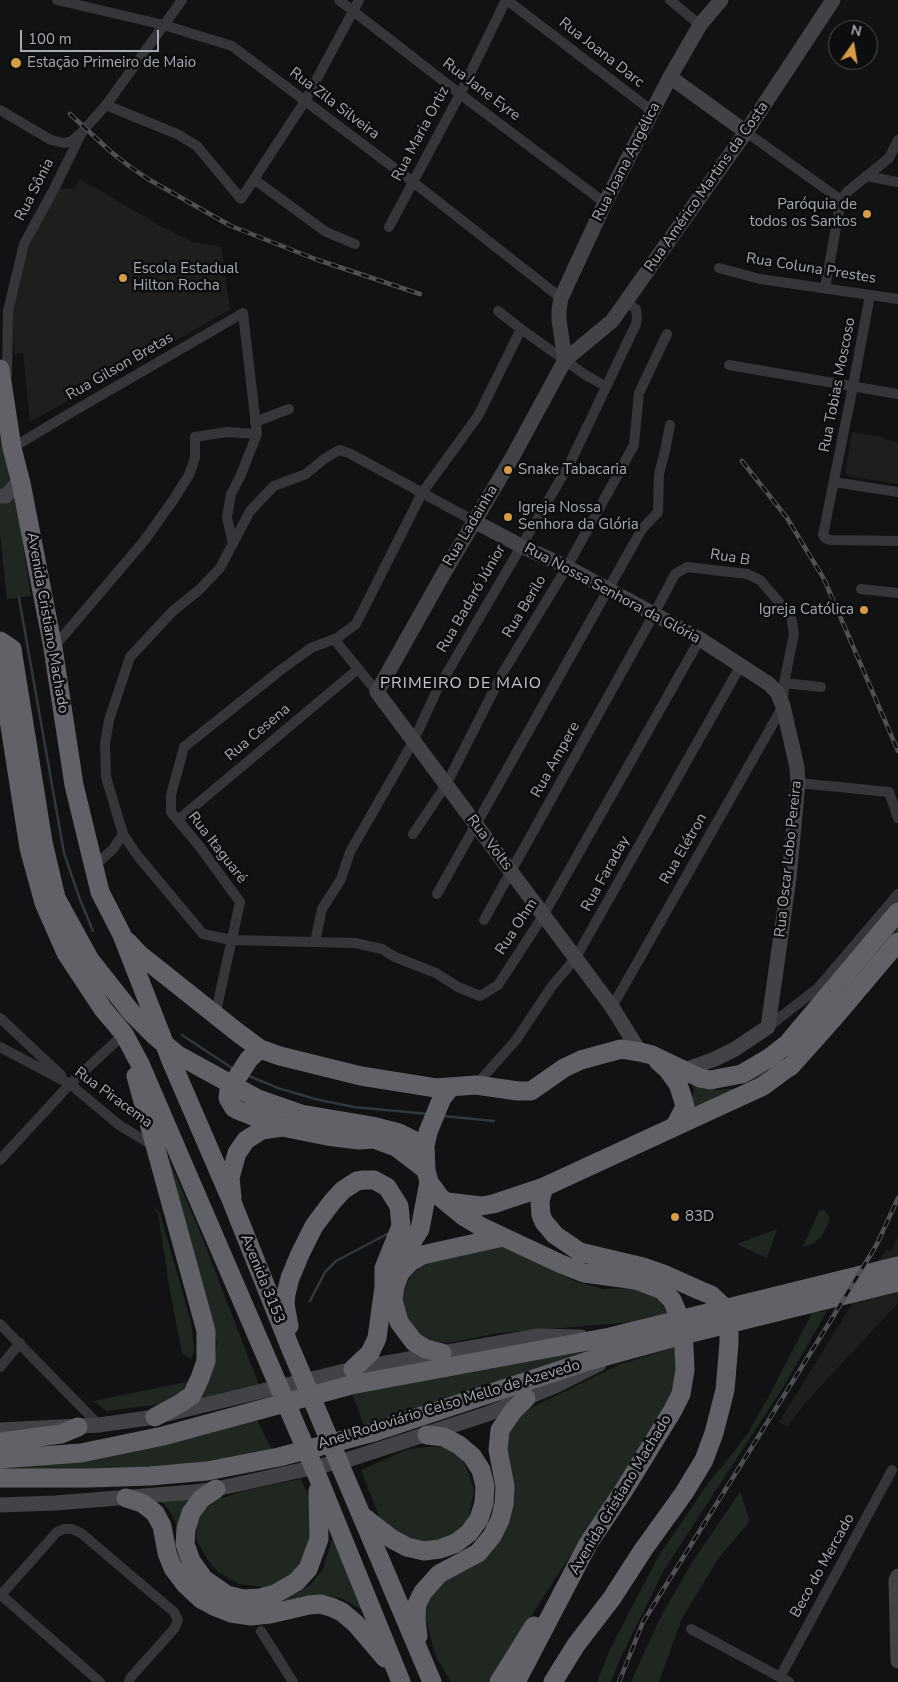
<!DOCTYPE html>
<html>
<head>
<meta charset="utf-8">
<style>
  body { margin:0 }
  #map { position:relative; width:898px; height:1682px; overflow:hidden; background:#111213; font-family:"Nunito Sans",sans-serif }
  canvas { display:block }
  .north { position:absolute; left:828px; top:20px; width:50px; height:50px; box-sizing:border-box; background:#0c0d0e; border:1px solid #494c4f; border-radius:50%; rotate:13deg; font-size:14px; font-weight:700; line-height:20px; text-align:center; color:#a5aab1 }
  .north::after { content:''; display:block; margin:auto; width:18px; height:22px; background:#d99b43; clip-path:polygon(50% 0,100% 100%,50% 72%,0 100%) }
  .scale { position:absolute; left:20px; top:30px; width:139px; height:22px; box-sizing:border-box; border:2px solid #a5aab1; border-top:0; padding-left:6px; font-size:15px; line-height:18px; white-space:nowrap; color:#a5aab1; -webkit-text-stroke:4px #0c0d0e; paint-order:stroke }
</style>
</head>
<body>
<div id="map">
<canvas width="898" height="1682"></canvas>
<div class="north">N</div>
<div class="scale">100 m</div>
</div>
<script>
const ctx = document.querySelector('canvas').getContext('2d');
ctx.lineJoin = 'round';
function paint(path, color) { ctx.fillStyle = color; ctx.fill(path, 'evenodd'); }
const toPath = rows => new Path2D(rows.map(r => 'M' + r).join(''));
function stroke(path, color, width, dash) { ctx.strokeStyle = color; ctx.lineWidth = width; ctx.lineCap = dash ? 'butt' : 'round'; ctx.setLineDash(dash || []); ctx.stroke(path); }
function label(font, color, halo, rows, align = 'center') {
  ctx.font = font + ' "Nunito Sans",sans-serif'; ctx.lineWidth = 5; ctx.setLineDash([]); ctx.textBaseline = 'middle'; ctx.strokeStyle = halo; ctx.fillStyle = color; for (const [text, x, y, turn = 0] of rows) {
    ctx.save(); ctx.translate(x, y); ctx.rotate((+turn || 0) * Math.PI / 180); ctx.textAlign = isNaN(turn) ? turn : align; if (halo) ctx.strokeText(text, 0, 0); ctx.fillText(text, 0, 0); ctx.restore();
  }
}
paint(toPath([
  [80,179,159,225,193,242,221,247,230,310,30,422,23,353,14,354,11,311,29,246,58,188,73,189],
  [852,432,884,437,884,439,898,442,898,484,847,476,845,473],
  [898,1236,898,1303,807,1401,787,1427,779,1422,886,1249,891,1251]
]), '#1e1e1f');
paint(toPath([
  [0,428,11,484,2,488,0,488],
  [14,499,20,525,31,596,7,599,0,534,0,502],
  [898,922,898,932,875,957,784,1065,735,1094,690,1109,694,1090,691,1079,717,1090,740,1088,775,1064],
  [167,1155,200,1232,259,1385,190,1406,201,1395,213,1371,217,1342],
  [153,1205,160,1213,191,1322,194,1350,191,1359,182,1353,170,1291,158,1214],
  [823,1209,829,1216,829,1222,822,1236,812,1244,803,1247,819,1211],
  [777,1229,767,1258,737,1244],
  [505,1243,530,1252,547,1268,577,1282,604,1289,634,1288,651,1292,661,1301,668,1315,647,1321,498,1333,449,1343,428,1341,412,1330,403,1310,403,1291,411,1276,426,1261],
  [827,1311,784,1386,664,1570,621,1657,611,1682,597,1682,610,1649,658,1557,708,1483,729,1458,748,1433,770,1394,812,1313],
  [618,1346,365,1428,352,1394,581,1352],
  [677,1347,675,1385,665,1411,488,1682,451,1682,435,1655,426,1619,428,1596,444,1580,467,1570,487,1557,502,1536,506,1443,510,1427,518,1414,621,1364],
  [187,1382,181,1392,162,1404,107,1411,93,1401],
  [257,1420,273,1452,166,1468,85,1471,5,1468,58,1464,124,1453,195,1437],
  [426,1447,442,1447,460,1456,467,1469,474,1490,469,1517,460,1532,444,1542,419,1542,384,1529,361,1470,408,1449],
  [301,1479,317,1514,316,1553,283,1582,264,1587,239,1584,218,1572,207,1559,196,1539,197,1522,206,1508,219,1499,247,1490],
  [740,1492,750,1521,718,1559,682,1618,659,1682,631,1682,660,1618,693,1561],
  [195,1499,184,1520,181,1533,182,1546,186,1558,192,1569,204,1584,220,1596,240,1602,259,1604,276,1603,293,1595,310,1585,323,1569,332,1539,366,1612,341,1598,320,1595,301,1597,274,1607,257,1608,237,1606,218,1599,198,1585,186,1566,179,1544,176,1523,170,1511,161,1501]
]), '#202721');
stroke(toPath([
  [19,598,64,853,79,897,93,931],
  [182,1035,232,1068],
  [249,1076,278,1088,315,1099,354,1107,428,1114],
  [443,1116,494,1121],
  [310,1301,325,1272,336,1261,389,1233]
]), '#31383d', 2.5);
stroke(toPath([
  [57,0,164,25,232,46,413,182,561,298],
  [339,0,460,94,605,203],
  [507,0,652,111],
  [670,0,700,25],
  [106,105,177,134,197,146,241,199,305,101,359,0],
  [0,110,51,140,64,143,72,141,82,132,106,105,182,0],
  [746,132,841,200],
  [866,176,898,182],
  [255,180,326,232,355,244],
  [389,227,460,94,506,0],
  [719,268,760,279,898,299],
  [825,288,841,200,847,192,889,158,898,140],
  [870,295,853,386,823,535,825,538,830,540,898,541],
  [521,329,584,374,605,386],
  [729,365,898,394],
  [7,375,8,311,24,244,53,191,82,132],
  [255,422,289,409],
  [12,448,67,415,243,313,257,434,240,477,231,494,227,517,233,544],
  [834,482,898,492],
  [474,521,349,453,339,450,324,459,306,474,274,486,250,511,220,568,199,590,173,611,130,657,109,720,105,744,106,777,123,834,137,855,203,934,231,940,355,943,382,949,395,957,436,973,458,987,480,996,498,985,543,916,700,639],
  [861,589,898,593],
  [334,639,377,692],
  [53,648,144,541,174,499,189,475,195,458,195,437,227,432,257,434],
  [784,683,821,687],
  [798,783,889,792,898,818],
  [178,820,358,669],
  [413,834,446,785,502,674,567,567,634,445,639,393,667,334],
  [94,861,102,859,113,849,123,834],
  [437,894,642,529,658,512,659,474,665,451,670,425],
  [484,920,654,614,675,574,687,567,747,574,760,580,791,616,794,634,784,683,783,706,612,1007],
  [315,942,322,909,341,879,350,852,413,742,437,690,570,463,636,324,637,319,636,309,626,302],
  [215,1016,240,902,200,847,171,812,171,795,184,747,282,669,311,648,337,638,356,624,422,493,478,416,521,329,498,311],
  [0,1018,61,1075],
  [768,1027,818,988,898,894],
  [0,1047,70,1084,119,1125,154,1146],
  [476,1085,516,1040,552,986,575,959,741,665],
  [0,1160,70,1084,124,1034],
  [0,1324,99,1425],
  [0,1367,20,1343],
  [0,1594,100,1682],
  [0,1596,57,1532,64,1529,72,1529,81,1533,174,1612,178,1620,174,1629,131,1677,129,1682],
  [691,1629,789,1682],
  [261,1631,293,1682],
  [780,1677,892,1470]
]), '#353639', 10);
stroke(toPath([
  [670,77,746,132],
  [565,360,559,320,559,310,561,298,605,203,670,77,700,25,721,0],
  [0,496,6,496,20,480],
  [474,521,521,546,567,567,700,639,769,684,777,692,783,706,797,767,798,783,789,878,768,1027,735,1049,715,1059,684,1070],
  [640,1052,612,1007,377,692,441,578,513,456,565,360,612,321,746,132,833,0],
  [0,1430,99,1425,155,1417,353,1369,538,1336,581,1337],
  [0,1505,55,1503,194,1492,216,1489,347,1460,487,1414,557,1385,599,1364],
  [898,1576,896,1580,898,1661]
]), '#414347', 15);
stroke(toPath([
  [0,369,12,448,21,483,53,648,74,785,100,892,122,935,172,1063,232,1202,290,1347,432,1682],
  [0,641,12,649,43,842,56,898,90,960,131,1012,156,1037,178,1055,258,1099,301,1114,372,1126,399,1133,425,1146],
  [0,662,29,848,44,903,66,953,103,1009,124,1034,140,1064,317,1475,401,1682],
  [128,942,139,954,237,1032,260,1049,280,1056,361,1076,436,1088,476,1085,518,1091,531,1091,564,1068,581,1060,621,1049,640,1052,652,1055,700,1078,710,1080,742,1074,769,1058,787,1044,898,912],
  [260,1049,249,1059,229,1090,228,1098,234,1108,240,1111,280,1127],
  [658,1061,668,1070,678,1084,683,1099,685,1107,676,1124],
  [136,1076,206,1331,206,1361,200,1378,192,1395,181,1403,155,1417],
  [451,1087,442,1098,428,1132,425,1146,426,1170,429,1182,440,1197,463,1216,480,1226,561,1264,584,1273,636,1280,662,1290,672,1300,683,1326,685,1370,681,1394,673,1410,624,1490,588,1544,516,1682],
  [232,1197,230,1178,237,1153,246,1140,262,1130,282,1127,327,1136,359,1140,374,1139,396,1147,426,1170],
  [447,1202,481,1206,493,1204,544,1187],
  [289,1326,285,1304,286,1294,290,1278,300,1254,314,1226,332,1202,343,1190,357,1181,364,1180,374,1180,387,1187,399,1206,401,1226,384,1268,384,1287],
  [442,1353,426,1349,414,1342,399,1322,393,1300,395,1286,400,1273,410,1262,422,1255,503,1237],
  [353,1369,370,1353,377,1338,384,1287,420,1229,429,1182],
  [0,1442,61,1434,78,1427],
  [0,1459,81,1453,163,1436,351,1385,610,1337,898,1266],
  [0,1478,90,1478,150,1476,207,1471,279,1457,374,1432,588,1361,679,1336,898,1282],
  [216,1489,201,1499,191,1513,186,1529,185,1544,191,1561,204,1579,227,1595,243,1599,260,1598,275,1594,296,1582,308,1569,319,1539,318,1491],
  [126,1498,142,1503,155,1513,162,1526,167,1553,173,1568,185,1584,201,1599,216,1607,231,1613,251,1616,270,1614,309,1605,320,1604,331,1607,342,1612,356,1624,385,1658],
  [365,1518,392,1539,407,1547,424,1551,440,1549,456,1543,469,1533,479,1519,484,1503,485,1486,481,1470,472,1456,459,1445,444,1437,427,1435],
  [418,1636,416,1619,417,1604,423,1592,439,1574,478,1553,492,1536,500,1520,504,1504,505,1486,498,1450,500,1430,513,1411,526,1398],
  [499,1682,534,1626],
  [553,1682,576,1645,612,1598,643,1550,684,1493,704,1460,714,1433,725,1390,729,1343,729,1312,711,1295,699,1290,663,1274,643,1267,580,1252,555,1235,544,1222,541,1215,540,1201,544,1187,763,1086,786,1069,791,1066,832,1020,898,942]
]), '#606267', 19);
const rail = toPath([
  [70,114,110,151,129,166,148,179,231,226,315,259,420,294],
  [742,461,787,518,824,579,898,751],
  [619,1682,643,1622,831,1320,877,1244,898,1198]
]);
stroke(rail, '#4e5054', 4.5);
stroke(rail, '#0c0d0e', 2.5, [8]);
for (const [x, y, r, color] of [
  [16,63,6,"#d99b43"],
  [867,214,5,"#d99b43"],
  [123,278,5,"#d99b43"],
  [508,470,5,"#d99b43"],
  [508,517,5,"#d99b43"],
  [864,610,5,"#d99b43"],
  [675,1217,5,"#d99b43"]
]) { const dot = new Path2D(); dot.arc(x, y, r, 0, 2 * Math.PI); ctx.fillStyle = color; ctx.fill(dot); stroke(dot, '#0c0d0e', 2); }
label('15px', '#a5aab1', '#0c0d0e', [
  ["Rua Joana Darc",601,53,38],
  ["Rua Jane Eyre",481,90,37],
  ["Rua Zila Silveira",334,104,37],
  ["Rua Maria Ortiz",421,134,-62],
  ["Rua Joana Angélica",627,162,-63],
  ["Rua Américo Martins da Costa",707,187,-55],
  ["Rua Sônia",35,190,-63],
  ["Rua Coluna Prestes",811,269,9],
  ["Rua Gilson Bretas",120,367,-30],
  ["Rua Tobias Moscoso",838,385,-79],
  ["Rua Ladainha",471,526,-59],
  ["Rua B",730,558,9],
  ["Rua Nossa Senhora da Glória",612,594,28],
  ["Rua Badaró Júnior",472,599,-60],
  ["Rua Berilo",525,607,-59],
  ["Avenida Cristiano Machado",47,623,80],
  ["Rua Cesena",258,733,-40],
  ["Rua Ampere",556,760,-61],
  ["Rua Volts",489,843,53],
  ["Rua Itaguaré",217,848,52],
  ["Rua Elétron",684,849,-60],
  ["Rua Oscar Lobo Pereira",789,859,-84],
  ["Rua Faraday",606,874,-61],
  ["Rua Ohm",517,927,-57],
  ["Rua Piracema",113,1098,36],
  ["Avenida 3153",262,1279,68],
  ["Anel Rodoviário Celso Mello de Azevedo",449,1405,-17],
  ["Avenida Cristiano Machado",621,1495,-59],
  ["Beco do Mercado",823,1566,-61]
]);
label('15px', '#a5aab1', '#0c0d0e', [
  ["Estação Primeiro de Maio",27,63],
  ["Paróquia de",857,205,"right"],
  ["todos os Santos",857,222,"right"],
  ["Escola Estadual",133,269],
  ["Hilton Rocha",133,286],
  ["Snake Tabacaria",518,470],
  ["Igreja Nossa",518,508],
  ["Senhora da Glória",518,525],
  ["Igreja Católica",854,610,"right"],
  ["83D",685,1217]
], 'left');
ctx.letterSpacing = '1px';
label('16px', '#c5c8ce', '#0c0d0e', [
  ["PRIMEIRO DE MAIO",461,684]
]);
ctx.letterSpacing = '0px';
</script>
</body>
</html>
